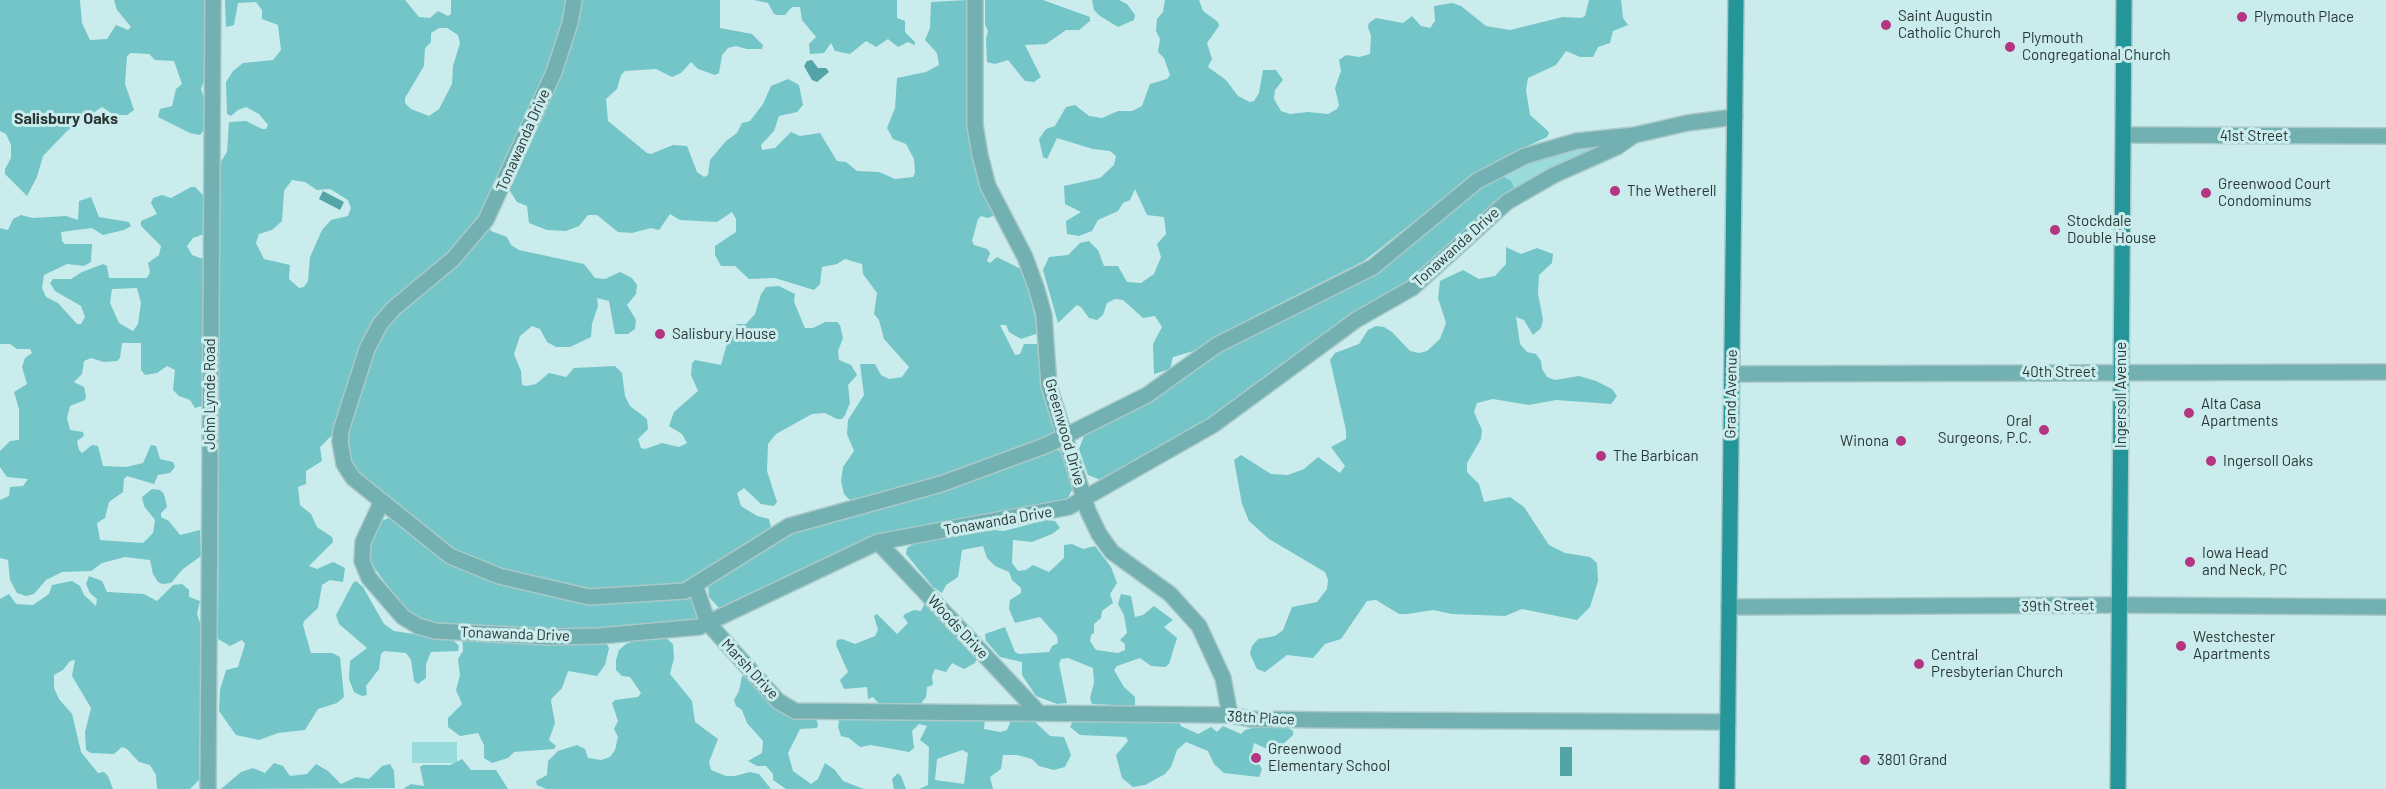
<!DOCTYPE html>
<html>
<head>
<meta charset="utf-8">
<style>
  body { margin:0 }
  canvas { display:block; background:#caecec }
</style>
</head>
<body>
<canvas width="2386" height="789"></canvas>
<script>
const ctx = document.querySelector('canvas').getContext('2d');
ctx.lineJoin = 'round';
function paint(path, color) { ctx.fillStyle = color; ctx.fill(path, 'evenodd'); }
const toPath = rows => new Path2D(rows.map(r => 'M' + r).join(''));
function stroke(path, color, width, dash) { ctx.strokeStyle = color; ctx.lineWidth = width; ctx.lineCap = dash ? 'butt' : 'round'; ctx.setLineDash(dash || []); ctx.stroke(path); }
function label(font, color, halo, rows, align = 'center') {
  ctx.font = font + ' Barlow,sans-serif'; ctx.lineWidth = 6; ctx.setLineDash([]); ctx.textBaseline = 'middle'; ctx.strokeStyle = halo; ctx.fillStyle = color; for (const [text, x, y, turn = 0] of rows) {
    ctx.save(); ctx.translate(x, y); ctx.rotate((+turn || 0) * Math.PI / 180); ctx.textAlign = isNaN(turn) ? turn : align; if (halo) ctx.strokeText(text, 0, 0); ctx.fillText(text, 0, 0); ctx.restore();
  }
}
paint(toPath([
  [1612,140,1515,190,1498,174,1539,156],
  [412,742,457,742,457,763,412,763]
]), '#9adbdc');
paint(toPath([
  [0,0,80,0,82,23,90,40,107,39,116,25,128,30,131,27,117,10,114,0,205,0,204,81,201,89,204,98,204,130,200,135,190,133,158,117,160,109,172,106,176,89,182,84,174,61,155,60,149,54,131,53,127,56,125,84,134,110,127,115,114,115,102,107,68,130,43,156,37,177,27,196,5,174,5,169,11,158,11,145,6,134,0,131],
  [225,0,405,0,419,17,430,18,438,11,448,16,451,14,451,0,570,0,561,39,486,207,459,244,395,302,337,436,330,437,320,447,322,461,306,471,306,484,298,487,300,505,311,514,317,527,332,537,333,542,309,566,317,569,333,562,345,568,343,582,330,580,322,585,318,608,304,621,303,625,311,653,332,653,340,657,344,697,337,703,318,709,305,730,278,733,259,740,236,735,219,711,220,690,226,670,238,667,245,644,242,640,230,646,218,639,220,163,227,152,229,122,246,121,262,129,266,129,268,125,259,114,246,107,238,110,231,116,227,114,226,82,233,71,243,63,273,60,281,50,278,25,262,19,262,10,256,2,238,3,234,25,226,27],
  [439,28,447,28,458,35,460,43,453,66,452,84,439,109,429,116,411,109,405,103,405,98,424,66,425,48,431,42,431,33],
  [292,180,305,182,317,190,330,189,348,200,351,208,348,216,331,220,322,230,310,257,308,281,304,287,299,288,289,279,290,265,264,259,256,243,259,234,272,230,282,221,284,191],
  [581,0,720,0,720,28,752,34,763,45,762,49,747,49,736,46,728,48,722,55,719,73,715,75,698,69,691,62,681,73,672,77,656,69,625,71,621,75,617,89,606,99,608,121,647,153,651,154,673,145,687,146,697,172,704,177,708,175,710,160,726,141,737,133,742,123,750,121,763,104,771,86,788,79,799,85,803,105,797,112,779,116,774,131,761,145,762,150,775,148,791,132,800,136,820,133,837,161,846,162,857,171,879,172,895,179,913,177,915,173,914,159,906,144,893,139,887,128,895,108,897,78,926,72,939,65,937,53,925,40,930,28,931,2,968,0,969,125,995,215,988,218,981,216,978,219,972,241,974,245,987,249,990,253,987,261,990,263,997,257,1023,270,1039,333,1021,339,1009,332,1006,325,1000,325,1015,355,1020,354,1024,344,1040,344,1056,431,1054,435,957,473,851,501,844,494,841,481,843,467,854,451,847,434,848,420,864,395,860,364,875,364,881,375,889,379,902,377,909,367,884,339,879,320,874,314,877,293,863,274,862,264,845,259,837,264,822,267,820,284,814,290,775,278,749,279,735,266,721,266,715,255,715,246,736,232,736,219,732,212,717,222,680,220,670,214,659,230,651,228,632,233,618,232,597,215,588,215,579,226,566,231,547,230,529,223,527,206,517,202,508,188,565,62],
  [754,0,897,0,897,18,905,21,905,32,915,42,915,45,908,42,898,47,888,39,876,47,866,41,850,54,835,51,831,43,824,53,810,54,809,44,816,37,802,20,800,7,792,7,785,15,778,15,774,14,768,3],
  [985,0,1043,0,1090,17,1090,21,1079,30,1066,30,1046,44,1025,45,1041,77,1034,82,1025,81,1008,60,995,64,987,62,986,39,988,31,985,24],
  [1092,0,1119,0,1127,4,1135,15,1134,20,1118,27,1100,16,1094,10],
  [1165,0,1199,0,1203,11,1218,22,1219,26,1207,43,1212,59,1208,67,1226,80,1238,96,1250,102,1254,101,1259,93,1263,70,1276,70,1283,80,1275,90,1274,99,1281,111,1290,114,1308,112,1328,114,1337,109,1339,105,1335,88,1341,71,1339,60,1346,55,1359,57,1370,54,1371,36,1368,27,1369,23,1376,18,1403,23,1412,16,1421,26,1430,28,1435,21,1434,6,1452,3,1461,6,1486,26,1510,30,1563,17,1581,18,1585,16,1589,0,1621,0,1623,18,1628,25,1613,31,1610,43,1598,47,1593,57,1580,57,1566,51,1556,65,1528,78,1526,90,1530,115,1547,130,1549,133,1547,137,1504,157,1472,176,1364,261,1251,318,1197,350,1173,357,1170,369,1154,374,1153,344,1162,327,1155,316,1143,318,1123,300,1115,299,1107,303,1103,315,1097,320,1089,318,1081,307,1077,305,1058,323,1043,270,1049,257,1068,255,1080,243,1089,241,1098,250,1104,266,1118,266,1127,282,1141,283,1154,274,1161,257,1157,244,1166,234,1164,217,1147,215,1135,189,1130,200,1123,203,1118,211,1098,220,1092,231,1079,236,1067,234,1066,221,1081,212,1065,204,1064,186,1100,178,1114,165,1116,156,1110,151,1093,149,1057,138,1047,159,1043,157,1039,139,1046,129,1055,126,1066,107,1075,105,1089,116,1102,118,1118,111,1132,111,1142,106,1150,84,1167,79,1170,75,1164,58,1158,52,1160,39,1156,31,1157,19,1163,12],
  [1498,174,1511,181,1515,190,1480,215,1410,283,1227,408,1103,481,1088,475,1079,449,1084,436,1151,400,1230,344,1364,276],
  [191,187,195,187,204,196,204,234,193,238,187,246,192,255,203,259,202,406,195,408,190,400,179,396,173,390,175,370,167,366,157,373,145,375,141,370,141,343,122,343,120,358,117,361,104,362,91,358,84,361,82,374,74,382,84,387,86,396,85,400,70,406,67,418,70,430,83,432,84,436,77,441,79,450,82,453,92,445,98,446,103,466,126,467,143,463,151,445,156,446,160,459,173,462,175,467,170,473,158,475,154,484,127,476,124,479,123,492,109,502,105,518,97,523,100,540,143,543,153,533,155,520,144,506,142,497,152,489,160,490,164,494,167,507,161,513,161,517,169,521,180,535,200,530,201,556,183,569,171,583,162,584,158,582,153,574,150,560,125,557,102,563,91,571,62,572,46,580,34,594,26,596,17,593,10,580,8,560,0,558,0,500,9,496,10,487,23,486,28,479,7,477,0,467,0,451,10,441,19,440,19,409,14,392,27,384,22,367,25,358,32,353,30,349,17,349,10,344,0,344,0,228,8,230,13,219,21,215,33,218,66,216,78,220,79,201,91,197,99,217,129,222,131,226,124,230,103,235,92,228,61,232,62,241,65,244,92,244,91,262,84,266,67,264,44,275,42,288,46,297,58,303,77,324,81,324,85,317,81,306,55,291,50,283,53,279,71,279,82,272,103,264,107,266,109,278,147,278,150,272,148,263,159,255,161,246,141,226,141,221,157,214,151,203,153,198,162,195,171,198],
  [137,288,141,303,138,324,133,331,119,323,110,303,112,289],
  [488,224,491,231,507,237,511,245,519,250,584,264,595,278,605,279,620,272,632,278,637,285,636,294,627,305,636,320,635,329,628,334,615,334,609,301,597,298,598,306,592,324,591,337,570,347,556,347,547,342,540,329,532,326,520,336,514,354,521,371,522,385,527,386,536,384,549,373,566,377,574,368,615,366,622,373,625,396,630,406,647,419,648,429,638,439,641,448,645,449,662,443,679,447,687,443,682,434,669,426,674,412,698,391,691,375,692,363,695,360,721,365,731,329,737,324,746,324,755,314,761,294,766,287,779,286,795,294,794,302,805,328,813,328,825,322,837,322,840,325,843,338,838,351,839,360,851,365,857,375,848,385,850,403,845,415,842,419,837,419,825,413,812,414,776,434,768,444,767,471,777,502,774,506,761,504,744,488,737,493,741,506,757,516,769,519,771,527,684,584,595,591,507,570,468,556,440,540,362,478,352,462,348,435,373,350,391,319],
  [1506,247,1521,254,1537,248,1553,254,1552,263,1539,275,1538,293,1543,320,1541,328,1533,335,1524,320,1516,317,1520,344,1527,352,1536,354,1541,361,1542,369,1547,377,1555,380,1579,376,1596,381,1612,389,1617,396,1611,404,1556,400,1529,405,1493,399,1477,403,1474,412,1482,430,1481,439,1467,463,1467,472,1479,484,1484,502,1510,497,1524,507,1549,545,1565,553,1590,557,1597,563,1598,581,1590,607,1577,620,1522,609,1505,616,1452,614,1433,610,1407,614,1399,614,1376,600,1367,601,1341,639,1325,644,1313,658,1287,655,1265,672,1257,669,1250,654,1252,646,1258,639,1275,636,1283,630,1292,607,1317,602,1327,589,1328,580,1325,572,1269,539,1249,521,1242,504,1234,460,1241,455,1271,474,1288,475,1304,469,1318,457,1340,473,1345,466,1331,447,1346,439,1346,430,1330,360,1335,353,1359,344,1368,330,1376,326,1384,327,1392,332,1410,351,1419,353,1427,351,1440,339,1446,323,1438,298,1440,281,1463,270,1479,279,1495,276,1506,264],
  [1053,448,1062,452,1074,486,1067,500,917,529,720,609,709,597,708,584,792,529],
  [391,517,443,554,532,588,686,596,691,597,701,616,695,621,588,630,430,623,415,617,401,604,370,562,369,545,379,522],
  [1046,520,1055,521,1060,528,1052,534,1032,542,1013,540,1012,563,1018,571,1026,570,1033,565,1049,572,1064,558,1064,545,1072,544,1083,549,1095,546,1111,567,1117,583,1110,594,1113,603,1102,611,1101,618,1094,624,1094,633,1091,635,1090,641,1096,650,1118,653,1125,650,1125,644,1120,640,1127,633,1124,615,1118,604,1121,594,1131,596,1135,617,1143,615,1154,606,1173,620,1164,627,1177,638,1169,664,1165,667,1151,666,1140,658,1117,666,1114,670,1124,687,1135,697,1135,706,1092,704,1090,698,1094,683,1093,668,1068,658,1061,659,1059,664,1067,703,1057,704,1036,696,1022,675,1022,662,1000,657,986,641,985,634,1005,627,1015,652,1019,654,1049,652,1052,646,1058,643,1057,636,1040,617,1015,623,1009,609,1010,600,1021,593,1021,588,1012,580,1009,572,995,566,987,558,983,546,962,550,958,577,946,585,942,593,933,587,906,554,907,548,915,543,994,530,1004,531],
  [89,576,102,581,107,592,144,594,157,601,173,585,182,584,189,590,189,597,200,601,197,614,201,626,199,780,190,789,157,789,156,775,150,765,139,762,127,749,122,747,114,754,91,753,86,750,85,732,91,708,72,676,75,660,70,661,63,670,54,675,54,688,59,699,72,714,81,752,98,773,104,772,108,776,113,789,0,789,0,599,9,594,16,604,33,605,49,594,52,585,72,581,80,586,84,595,96,606,97,599,90,593,86,584],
  [356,581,363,587,384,624,394,631,453,640,459,646,458,651,431,652,426,664,426,678,418,684,414,681,411,660,406,653,384,651,381,654,379,669,366,686,367,695,362,696,354,692,349,679,350,661,367,648,339,624,336,615,353,583],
  [925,603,977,658,975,663,964,669,952,663,946,672,935,669,932,676,933,685,927,687,926,697,919,706,880,705,873,697,868,699,867,687,844,689,840,680,848,672,836,645,837,640,842,639,855,644,875,636,878,630,874,616,877,614,897,634,908,623,903,616,905,614,914,610,921,611],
  [462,636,605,641,609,648,605,665,597,676,568,671,562,688,552,698,551,701,555,723,549,740,556,746,554,749,514,752,508,758,492,763,484,758,484,745,478,733,460,736,448,727,448,718,462,704,456,690,460,675,458,659,463,651],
  [643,638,666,638,673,644,674,658,670,674,692,701,695,722,718,739,709,762,711,770,726,776,735,776,750,772,759,774,771,789,546,789,537,785,536,781,547,775,548,761,558,751,577,745,585,749,588,758,601,760,610,757,615,750,618,737,614,729,618,721,612,703,615,700,638,697,641,693,630,677,622,676,616,670,616,660,619,650,626,644],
  [742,676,748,677,784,715,815,717,818,724,817,728,800,729,788,753,793,771,811,784,818,779,825,763,835,770,843,781,864,789,786,789,773,780,773,774,766,766,757,766,748,761,762,753,763,741,747,723,742,710,736,706,734,700,739,691],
  [840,717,985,718,984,729,1000,732,1007,730,1012,718,1033,720,1050,736,1064,737,1071,755,1065,767,1054,770,1039,766,1032,759,1017,755,1003,755,1001,769,990,777,993,789,919,789,928,785,929,747,920,740,927,726,919,724,912,731,914,748,909,752,871,745,860,747,849,738,841,736,838,727],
  [962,750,968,753,964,784,935,780,937,759],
  [1074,719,1178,720,1181,726,1198,734,1211,727,1217,732,1223,726,1241,734,1245,730,1260,726,1285,726,1293,731,1293,735,1280,747,1267,749,1254,743,1252,752,1262,769,1259,777,1224,773,1214,764,1208,751,1186,742,1177,750,1171,767,1165,774,1145,785,1133,787,1122,778,1116,755,1128,741,1126,737,1080,735,1070,727],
  [462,759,471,770,496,770,508,789,403,789,411,784,424,786,420,767,423,765,450,765],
  [274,763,283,766,290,776,307,774,316,764,328,771,341,784,356,777,369,779,382,766,390,764,394,771,395,788,221,789,241,772,253,768,265,773],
  [898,773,901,776,906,789,894,789,892,779]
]), '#74c5c7');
paint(toPath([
  [812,60,818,68,826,68,829,72,817,82,812,80,804,66,807,61],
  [323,191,344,202,340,210,319,199],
  [1560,747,1572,747,1572,776,1560,776]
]), '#52a4a7');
const street = toPath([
  [574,0,570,23,554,72,486,220,453,259,394,308,380,324,367,349,341,430,340,442,344,464,353,478,450,556,499,576,589,597,685,591,789,526,941,484,1047,445,1147,395,1217,345,1373,267,1477,181,1525,156,1577,141,1635,135,1687,123,1735,117],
  [975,0,975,125,980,155,988,186,1025,257,1036,287,1044,315,1049,386,1088,511,1099,534,1112,552,1170,594,1199,626,1223,678,1230,715],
  [2123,135,2386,136],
  [1732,374,2386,372],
  [382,501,363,542,362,561,369,578,403,617,418,626,435,631,550,637,599,636,699,627,878,542,1069,507,1213,425,1356,320,1412,288,1507,202,1554,175,1617,147,1634,135],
  [878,542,1038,712],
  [695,585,708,623,778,701,795,711,1230,715,1250,719,1328,720,1728,722],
  [1729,607,2119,605,2386,607],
  [208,789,213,0]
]);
const secondary = toPath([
  [1727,789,1736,0],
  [2118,789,2124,0]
]);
stroke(street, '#aac8c8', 18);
stroke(secondary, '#aac8c8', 18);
stroke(street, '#73b0b1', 15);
stroke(secondary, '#249598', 15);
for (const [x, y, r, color] of [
  [2242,17,6,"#b43582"],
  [1886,25,6,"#b43582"],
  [2010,47,6,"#b43582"],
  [1615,191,6,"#b43582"],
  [2206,193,6,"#b43582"],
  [2055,230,6,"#b43582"],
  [660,334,6,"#b43582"],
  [2189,413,6,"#b43582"],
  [2044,430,6,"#b43582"],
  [1901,441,6,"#b43582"],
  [1601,456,6,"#b43582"],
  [2211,461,6,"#b43582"],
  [2190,562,6,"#b43582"],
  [2181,646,6,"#b43582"],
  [1919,664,6,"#b43582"],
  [1256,758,6,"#b43582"],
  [1865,760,6,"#b43582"]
]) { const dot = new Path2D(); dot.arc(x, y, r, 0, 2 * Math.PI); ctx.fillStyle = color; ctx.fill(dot); stroke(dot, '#caecec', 2); }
label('15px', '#2a3737', '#caecec', [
  ["Saint Augustin",1898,16],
  ["Catholic Church",1898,33],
  ["Plymouth Place",2254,17],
  ["Plymouth",2022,38],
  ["Congregational Church",2022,55],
  ["Greenwood Court",2218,184],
  ["Condominums",2218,201],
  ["The Wetherell",1627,191],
  ["Stockdale",2067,221],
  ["Double House",2067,238],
  ["Salisbury House",672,334],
  ["Alta Casa",2201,404],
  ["Apartments",2201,421],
  ["Oral",2032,421,"right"],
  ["Surgeons, P.C.",2032,438,"right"],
  ["Winona",1889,441,"right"],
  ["The Barbican",1613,456],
  ["Ingersoll Oaks",2223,461],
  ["Iowa Head",2202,553],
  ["and Neck, PC",2202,570],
  ["Westchester",2193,637],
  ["Apartments",2193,654],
  ["Central",1931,655],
  ["Presbyterian Church",1931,672],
  ["Greenwood",1268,749],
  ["Elementary School",1268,766],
  ["3801 Grand",1877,760]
], 'left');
label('15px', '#2a3737', '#caecec', [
  ["41st Street",2254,136],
  ["Tonawanda Drive",523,140,-66],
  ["Tonawanda Drive",1456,247,-42],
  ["40th Street",2059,372],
  ["John Lynde Road",210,394,-90],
  ["Grand Avenue",1731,394,-89],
  ["Ingersoll Avenue",2121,395,-90],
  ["Greenwood Drive",1065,432,74],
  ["Tonawanda Drive",998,521,-10],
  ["39th Street",2058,606,-1],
  ["Woods Drive",958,627,47],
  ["Tonawanda Drive",515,634,2],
  ["Marsh Drive",750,669,47],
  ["38th Place",1261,718,3]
]);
label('bold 16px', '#2a3737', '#caecec', [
  ["Salisbury Oaks",66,119]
]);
</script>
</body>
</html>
